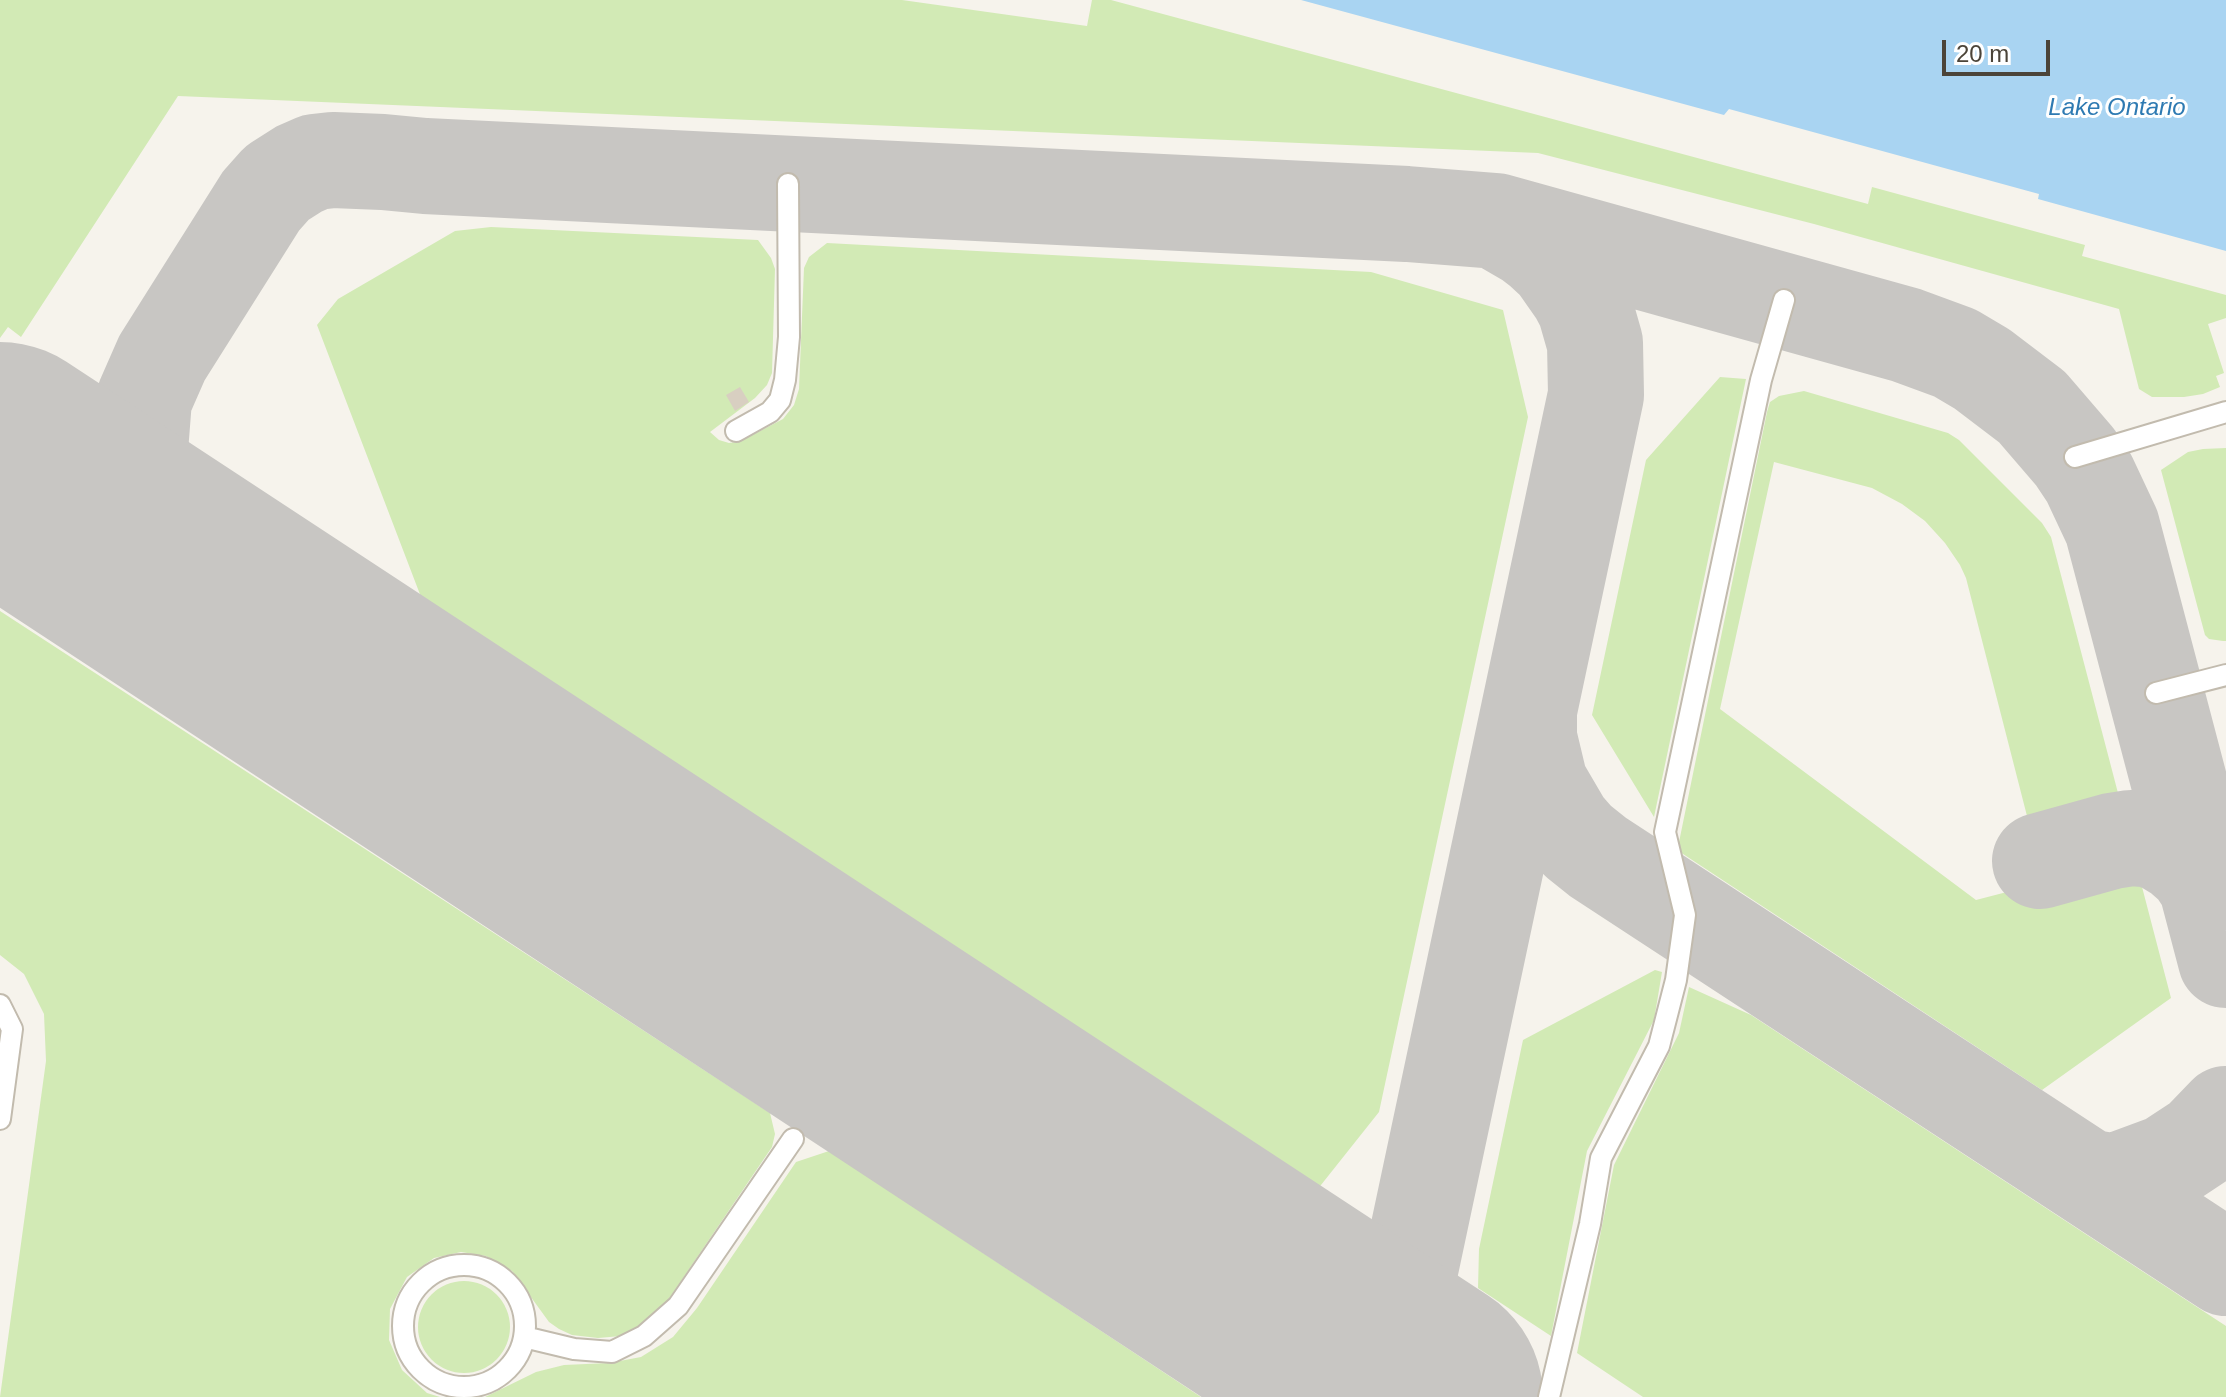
<!DOCTYPE html>
<html>
<head>
<meta charset="utf-8">
<style>
  body { margin:0 }
  #map { position:relative; width:2226px; height:1397px; overflow:hidden; background:#f6f3ec; font-family:Arial,sans-serif }
  canvas { display:block }
  .scale { position:absolute; left:1942px; top:40px; width:108px; height:36px; box-sizing:border-box; border:4px solid #4b4439; border-top:0; padding-left:10px; font-size:24px; line-height:28px; white-space:nowrap; color:#4b4439; -webkit-text-stroke:6px #fff; paint-order:stroke }
</style>
</head>
<body>
<div id="map">
<canvas width="2226" height="1397"></canvas>
<div class="scale">20 m</div>
</div>
<script>
const ctx = document.querySelector('canvas').getContext('2d');
ctx.lineJoin = 'round';
function paint(path, color) { ctx.fillStyle = color; ctx.fill(path, 'evenodd'); }
const toPath = rows => new Path2D(rows.map(r => 'M' + r).join(''));
function stroke(path, color, width, dash) { ctx.strokeStyle = color; ctx.lineWidth = width; ctx.lineCap = dash ? 'butt' : 'round'; ctx.setLineDash(dash || []); ctx.stroke(path); }
function label(font, color, halo, rows, align = 'center') {
  ctx.font = font + ' Arial,sans-serif'; ctx.lineWidth = 6; ctx.setLineDash([]); ctx.textBaseline = 'middle'; ctx.strokeStyle = halo; ctx.fillStyle = color; for (const [text, x, y, turn = 0] of rows) {
    ctx.save(); ctx.translate(x, y); ctx.rotate((+turn || 0) * Math.PI / 180); ctx.textAlign = isNaN(turn) ? turn : align; if (halo) ctx.strokeText(text, 0, 0); ctx.fillText(text, 0, 0); ctx.restore();
  }
}
paint(toPath([
  [0,0,902,0,1087,26,1092,0,1111,0,1868,204,1872,187,2085,245,2082,256,2226,295,2226,318,2208,324,2224,373,2216,376,2220,387,2203,394,2184,397,2152,397,2139,389,2119,309,1814,224,1538,153,178,96,21,337,8,327,0,338],
  [491,227,758,240,771,258,775,269,772,373,767,385,755,398,710,432,719,440,729,443,741,441,783,419,794,405,799,389,804,268,809,257,827,243,1371,272,1503,310,1528,417,1379,1112,1317,1190,421,597,317,325,338,299,455,231],
  [1720,377,1746,379,1654,817,1592,715,1646,460],
  [1804,391,1948,433,1959,440,2042,523,2051,537,2124,816,2059,834,2027,816,1966,578,1960,565,1945,543,1925,521,1902,504,1872,488,1774,462,1720,709,1976,900,2111,865,2141,883,2171,998,2042,1090,1680,852,1678,847,1767,412,1770,402,1779,396],
  [2226,448,2226,641,2223,641,2209,639,2205,635,2161,470,2188,452,2203,449],
  [0,611,770,1113,775,1134,772,1147,662,1309,644,1325,621,1336,598,1338,572,1335,559,1329,549,1322,512,1271,486,1256,461,1252,434,1258,407,1277,390,1309,389,1340,402,1370,427,1393,440,1397,0,1397,46,1061,44,1014,24,974,0,955],
  [1655,970,1662,972,1654,1020,1587,1151,1551,1336,1478,1288,1479,1249,1523,1040],
  [1689,987,1751,1015,2226,1326,2226,1397,1643,1397,1577,1353,1614,1165,1679,1033],
  [829,1151,1201,1397,485,1397,536,1372,564,1365,609,1363,641,1357,673,1337,697,1308,796,1162],
  '418 1327a46 46 0 1 1 92 0a46 46 0 1 1-92 0Z'
]), '#d2eab5');
paint(toPath([
  [1301,0,2226,0,2226,251,2038,199,2039,194,1729,109,1724,115]
]), '#a9d4f2');
stroke(toPath([
  [240,621,187,569,164,541,146,495,140,450,144,399,162,358,261,201,277,183,299,169,315,162,333,160,383,162,425,166,1407,214,1496,221,1906,335,1955,353,1982,369,2032,407,2075,457,2089,478,2112,527,2226,960],
  [1529,710,1529,738,1540,784,1564,825,1578,841,1598,857,2087,1177,2110,1181,2122,1179,2168,1162,2200,1141,2226,1114],
  [2040,861,2112,841,2131,838,2145,839,2161,843,2179,854,2195,868,2207,886],
  [2087,1177,2226,1268],
  [1383,1397,1596,395,1595,343,1585,308,1577,293,1556,263,1542,250,1529,240,1498,222]
]), '#c8c6c3', 96);
stroke(toPath([
  [0,463,1422,1397]
]), '#c8c6c3', 242);
paint(toPath([
  [740,387,749,402,735,411,726,395]
]), '#d8cfc1');
const lane = toPath([
  [736,431,770,412,780,400,785,380,789,337,788,184],
  [2075,457,2226,412],
  [2156,693,2226,675],
  [0,1005,12,1029,0,1119],
  '403 1326a61 61 0 1 1 122 0a61 61 0 1 1-122 0Z',
  [524,1337,574,1349,612,1352,644,1336,678,1306,793,1139],
  [1549,1397,1590,1224,1601,1158,1659,1046,1676,980,1685,915,1665,832,1761,380,1784,300]
]);
stroke(lane, '#c2bbae', 24);
stroke(lane, '#fff', 20);
label('italic 24px', '#2e7ab2', '#fff', [
  ["Lake Ontario",2117,108]
]);
</script>
</body>
</html>
